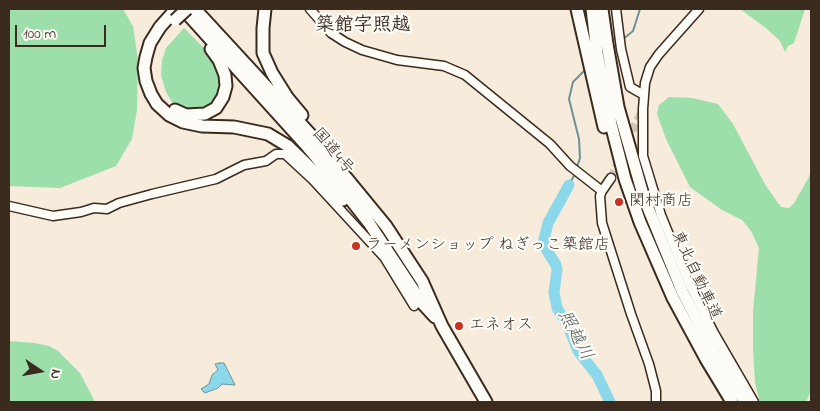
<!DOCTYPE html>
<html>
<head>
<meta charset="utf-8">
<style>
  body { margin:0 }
  #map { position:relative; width:820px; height:411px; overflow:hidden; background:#f7ebdb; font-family:"Indie Flower",sans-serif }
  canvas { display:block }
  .frame { position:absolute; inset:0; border:10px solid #3b2a1e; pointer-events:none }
  .north { position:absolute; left:15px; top:346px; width:50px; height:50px; -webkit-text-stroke:4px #fdfcf7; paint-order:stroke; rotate:102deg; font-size:14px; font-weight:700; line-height:20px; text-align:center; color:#3b2a1e }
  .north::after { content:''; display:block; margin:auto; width:18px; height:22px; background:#3b2a1e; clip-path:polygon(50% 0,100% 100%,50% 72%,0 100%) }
  .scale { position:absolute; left:15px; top:25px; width:91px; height:22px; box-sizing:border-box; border:2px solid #3b2a1e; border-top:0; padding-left:6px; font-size:15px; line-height:18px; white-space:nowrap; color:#3b2a1e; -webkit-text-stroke:4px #fdfcf7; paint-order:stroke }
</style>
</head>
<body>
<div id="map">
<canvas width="820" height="411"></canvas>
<div class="frame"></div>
<div class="north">N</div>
<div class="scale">100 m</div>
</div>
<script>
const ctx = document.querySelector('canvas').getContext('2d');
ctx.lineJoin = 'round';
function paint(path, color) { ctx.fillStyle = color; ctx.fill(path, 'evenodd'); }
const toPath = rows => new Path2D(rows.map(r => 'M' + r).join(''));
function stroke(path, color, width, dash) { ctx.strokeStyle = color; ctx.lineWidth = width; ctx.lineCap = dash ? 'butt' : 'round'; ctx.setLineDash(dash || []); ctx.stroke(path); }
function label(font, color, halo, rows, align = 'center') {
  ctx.font = font + ' "Indie Flower","Klee One",sans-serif'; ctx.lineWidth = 4.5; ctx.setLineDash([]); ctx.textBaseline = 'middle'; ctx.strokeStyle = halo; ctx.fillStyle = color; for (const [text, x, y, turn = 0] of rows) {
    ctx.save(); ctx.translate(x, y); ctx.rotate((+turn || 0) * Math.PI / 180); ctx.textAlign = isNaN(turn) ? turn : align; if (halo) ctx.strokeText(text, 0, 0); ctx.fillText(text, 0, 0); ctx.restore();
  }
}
paint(toPath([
  [9,9,123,9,133,26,138,60,137,110,132,139,116,166,60,188,9,186],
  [740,9,805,9,794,43,788,46,785,52,780,41,767,29],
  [184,28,209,53,219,68,220,95,213,105,205,110,195,111,183,109,172,102,166,92,161,75,162,60,166,48],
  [669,97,692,98,718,104,733,124,766,186,781,207,789,208,794,203,809,177,811,169,811,391,806,402,760,402,755,383,753,350,753,311,759,248,751,231,742,220,722,210,690,187,666,139,657,114,659,105],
  [9,341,35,343,49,346,58,351,80,373,95,402,9,402]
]), '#9ddfaa');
const water = toPath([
  [219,363,224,363,235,385,222,384,218,388,205,393,201,389,209,384,212,375,218,370,215,364,219,363]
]);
paint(water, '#8cd8eb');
stroke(water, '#6c9299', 1);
stroke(toPath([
  [622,40,633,31,640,9],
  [577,167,580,158,579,139,569,99,573,82,585,70],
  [569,185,575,174]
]), '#6c9299', 2);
stroke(toPath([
  [569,185,548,223,543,244,556,265,557,270,554,292,557,308,567,324,578,351,597,375,610,402]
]), '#8cd8eb', 11);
stroke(toPath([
  [627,142,643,109],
  [611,178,619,160]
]), '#d1c4b5', 8, [8, 4]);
const minor = toPath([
  [310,9,331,33,345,42,362,50,397,60,444,66,465,75,550,144,570,166,602,191],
  [616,9,621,49,630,87,644,95],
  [699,9,659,54,650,67,645,83,643,109,643,156,661,215,690,286,714,333,754,402],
  [611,178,602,191,600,196,602,223,631,314,649,364,656,391,656,402],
  [9,206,53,216,81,212,94,208,107,209,119,203,152,194,216,179,244,165,266,161,276,154,285,154,313,180,384,257,414,306]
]);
const highway = toPath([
  [176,9,160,27,150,43,146,57,144,68,146,81,151,94,157,104,169,115,183,122,202,126,234,127,268,134,288,146,343,200],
  [183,9,305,144,337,182,369,223,422,303,435,317],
  [195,9,312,136,386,226,422,281,442,326,486,402],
  [265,9,263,28,263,53,272,73,287,97,302,115],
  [577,9,604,127],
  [592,9,597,53,611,124,625,179,640,222,673,298,706,359,732,402],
  [602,9,607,44,618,107,644,198,683,293,716,355,745,402],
  [175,110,186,115,205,114,216,108,223,97,226,86,225,75,219,60,211,49]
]);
stroke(minor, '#3b2a1e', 11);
stroke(highway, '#3b2a1e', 15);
stroke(minor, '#fdfcf7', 8);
stroke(highway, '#fdfcf7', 11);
const highwayBridge = toPath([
  [175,20,187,9]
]);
stroke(highwayBridge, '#3b2a1e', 15, []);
stroke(highwayBridge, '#fdfcf7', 11);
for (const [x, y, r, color] of [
  [619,202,5,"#c8321e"],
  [356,246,5,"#c8321e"],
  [459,326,5,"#c8321e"]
]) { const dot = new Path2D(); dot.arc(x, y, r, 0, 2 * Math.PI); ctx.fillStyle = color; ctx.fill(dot); stroke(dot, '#fdfcf7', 2); }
label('16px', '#3b2a1e', '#fdfcf7', [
  ["国道4号",332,152,50],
  ["東北自動車道",695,276,65]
]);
label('16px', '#3b2a1e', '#fdfcf7', [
  ["関村商店",629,202],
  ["ラーメンショップ ねぎっこ築館店",366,246],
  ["エネオス",469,326]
], 'left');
label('italic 18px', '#535e5c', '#fdfcf7', [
  ["照越川",574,336,62]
]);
label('bold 19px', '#3b2a1e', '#fdfcf7', [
  ["築館字照越",363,27]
]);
</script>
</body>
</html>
